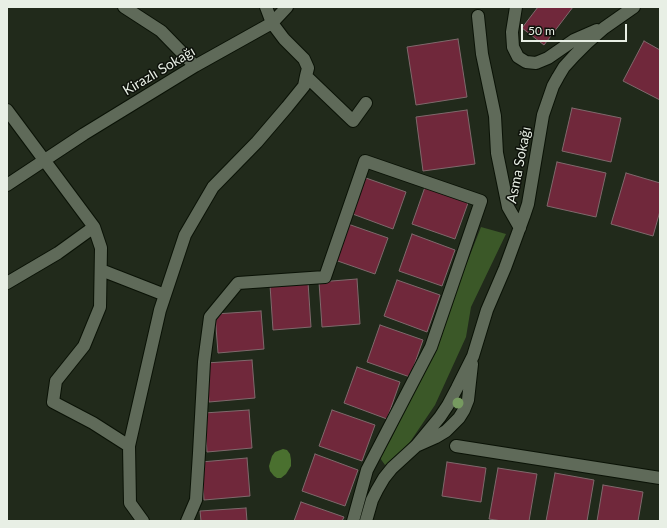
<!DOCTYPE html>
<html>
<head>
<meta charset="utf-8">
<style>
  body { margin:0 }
  #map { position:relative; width:667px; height:528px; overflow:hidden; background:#212a1b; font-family:Lato,sans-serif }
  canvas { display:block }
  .frame { position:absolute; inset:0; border:8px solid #e8efe5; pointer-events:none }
  .scale { position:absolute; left:521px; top:24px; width:106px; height:18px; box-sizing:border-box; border:2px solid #e8efe5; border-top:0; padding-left:5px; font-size:12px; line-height:14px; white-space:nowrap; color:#e8efe5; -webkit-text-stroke:3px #0d110a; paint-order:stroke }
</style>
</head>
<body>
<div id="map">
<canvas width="667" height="528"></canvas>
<div class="frame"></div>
<div class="scale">50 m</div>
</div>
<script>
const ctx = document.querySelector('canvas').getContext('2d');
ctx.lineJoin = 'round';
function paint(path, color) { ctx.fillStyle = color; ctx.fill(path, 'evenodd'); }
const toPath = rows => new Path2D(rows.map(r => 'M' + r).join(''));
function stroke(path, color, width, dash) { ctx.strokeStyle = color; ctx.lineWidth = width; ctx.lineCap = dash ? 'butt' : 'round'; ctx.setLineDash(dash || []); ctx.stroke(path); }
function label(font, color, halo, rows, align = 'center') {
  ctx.font = font + ' Lato,sans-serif'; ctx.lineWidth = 3; ctx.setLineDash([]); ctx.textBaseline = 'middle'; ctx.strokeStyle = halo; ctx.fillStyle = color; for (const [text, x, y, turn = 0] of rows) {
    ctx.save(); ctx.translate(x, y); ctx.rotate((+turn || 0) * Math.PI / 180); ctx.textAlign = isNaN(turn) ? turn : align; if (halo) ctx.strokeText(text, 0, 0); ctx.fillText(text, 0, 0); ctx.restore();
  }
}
paint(toPath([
  [481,227,506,234,471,307,466,337,435,405,408,445,385,465,380,458,391,439,426,367]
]), '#3b5828');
paint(toPath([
  [283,449,287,450,290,454,291,460,291,466,286,474,281,478,277,478,274,476,270,471,269,466,272,456,275,452]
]), '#4a702f');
const building = toPath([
  [538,7,573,7,544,45,522,28,538,7],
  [458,39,467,97,416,105,407,47,458,39],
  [644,41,660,50,660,100,623,81,644,41],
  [572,108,621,118,611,162,562,151,572,108],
  [467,110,475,164,423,171,416,117,467,110],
  [557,162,606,173,596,217,547,206,557,162],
  [626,173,660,183,660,211,653,236,611,224,626,173],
  [363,177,406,192,393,229,350,213,363,177],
  [425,187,468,203,455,239,412,224,425,187],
  [345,223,388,238,375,274,332,259,345,223],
  [412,234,455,250,442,286,399,271,412,234],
  [357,279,360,324,322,327,319,282,357,279],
  [397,280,440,295,427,332,384,316,397,280],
  [308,282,311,327,273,330,270,285,308,282],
  [261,311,264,349,218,353,215,314,261,311],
  [380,325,423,340,410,377,367,362,380,325],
  [252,360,255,398,209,402,206,363,252,360],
  [357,367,400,382,387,419,344,403,357,367],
  [249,410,252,448,207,452,204,413,249,410],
  [332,410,375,425,362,461,319,446,332,410],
  [315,454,358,470,345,506,302,491,315,454],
  [247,458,250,496,204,500,201,462,247,458],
  [447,462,486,468,481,502,442,496,447,462],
  [498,468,537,474,529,521,502,521,489,519,498,468],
  [555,473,594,480,587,521,546,521,555,473],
  [603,485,643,492,638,521,597,521,603,485],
  [301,502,344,517,342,521,294,521,301,502],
  [246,508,247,521,201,521,200,511,246,508]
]);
paint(building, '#70283b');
stroke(building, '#7f696c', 1);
const minor = toPath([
  [124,7,161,31,195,66],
  [516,7,512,32,513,47,518,57,526,62,536,63,548,58,574,40,597,30],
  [478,16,482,54,495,116,497,153,508,207,520,228],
  [306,76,353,121,366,103],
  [7,110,94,227,58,253,7,283],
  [7,185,84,134,195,66,272,23,287,7],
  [94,227,101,248,100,307,84,346,56,381,53,402,93,423,129,446],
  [101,270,165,295],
  [418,445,436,437,446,431,459,418,464,410,468,400,472,364],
  [456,446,660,478],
  [143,521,130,503,129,446,160,310,185,235,213,187,257,142,287,107,304,86,306,76,308,68,304,59,284,39,272,23,266,7],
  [187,521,196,500,199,453,204,362,210,317,238,283,325,277,365,161,481,201,431,347,367,470,353,521],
  [366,521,372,500,377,490,384,478,392,468,416,446,440,417,448,405,457,388,473,356,487,310,505,268,524,216,528,204,543,115,553,86,558,77,564,67,574,56,587,43,604,28,634,7]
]);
stroke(minor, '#0a1206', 14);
stroke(minor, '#5f6a59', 12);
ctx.fillStyle = '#769a60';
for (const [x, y] of [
  [458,403]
]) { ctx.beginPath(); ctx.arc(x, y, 5.5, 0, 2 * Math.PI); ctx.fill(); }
label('14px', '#e8efe5', '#0d110a', [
  ["Kirazlı Sokağı",159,71,-31],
  ["Asma Sokağı",519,165,-79]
]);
</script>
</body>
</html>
